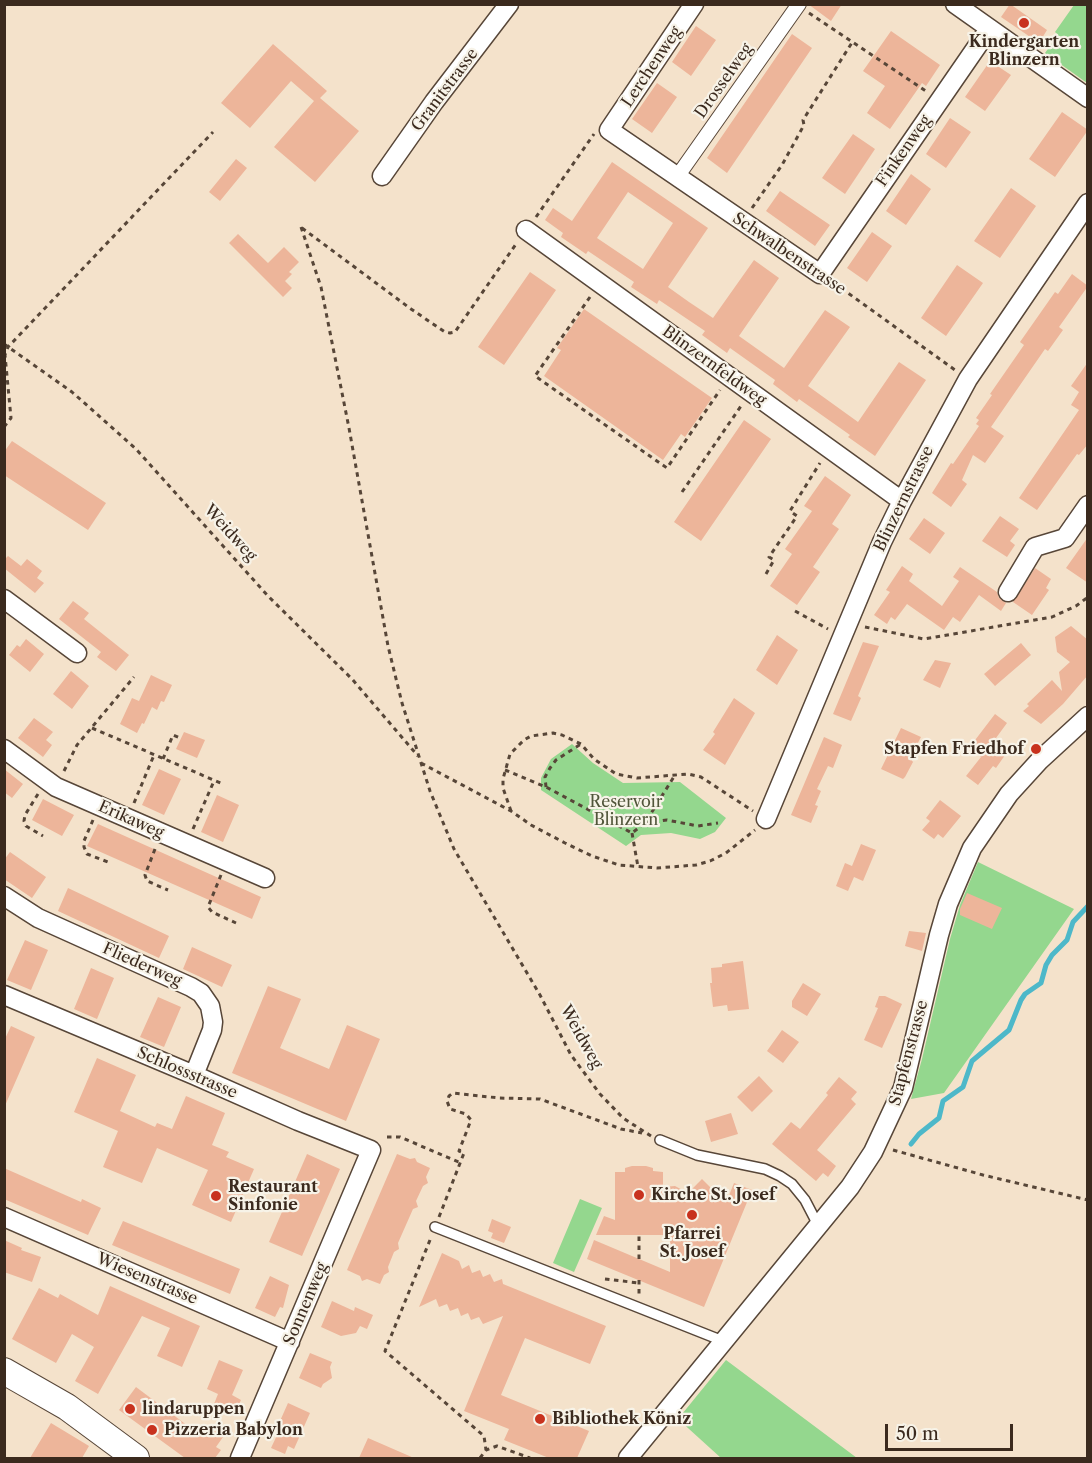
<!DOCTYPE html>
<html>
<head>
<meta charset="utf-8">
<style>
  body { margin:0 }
  #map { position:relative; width:1092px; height:1463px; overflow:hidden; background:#f4e2cb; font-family:"Libre Caslon Text",serif }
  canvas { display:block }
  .frame { position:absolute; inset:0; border:6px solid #3b2a1e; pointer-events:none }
  .scale { position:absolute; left:885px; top:1424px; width:128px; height:27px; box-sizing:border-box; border:3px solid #3b2a1e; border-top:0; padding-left:8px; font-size:18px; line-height:21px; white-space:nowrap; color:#3b2a1e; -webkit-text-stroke:4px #f7f3e8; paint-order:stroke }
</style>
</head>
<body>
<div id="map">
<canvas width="1092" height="1463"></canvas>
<div class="frame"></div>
<div class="scale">50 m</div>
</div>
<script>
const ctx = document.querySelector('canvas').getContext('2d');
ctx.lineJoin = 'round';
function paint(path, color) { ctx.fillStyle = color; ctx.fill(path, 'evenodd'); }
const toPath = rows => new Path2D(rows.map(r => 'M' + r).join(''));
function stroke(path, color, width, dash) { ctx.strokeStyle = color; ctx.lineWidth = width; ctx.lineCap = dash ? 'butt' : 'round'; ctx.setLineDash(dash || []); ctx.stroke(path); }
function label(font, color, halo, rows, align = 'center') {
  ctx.font = font + ' "Libre Caslon Text",serif'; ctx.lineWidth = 4.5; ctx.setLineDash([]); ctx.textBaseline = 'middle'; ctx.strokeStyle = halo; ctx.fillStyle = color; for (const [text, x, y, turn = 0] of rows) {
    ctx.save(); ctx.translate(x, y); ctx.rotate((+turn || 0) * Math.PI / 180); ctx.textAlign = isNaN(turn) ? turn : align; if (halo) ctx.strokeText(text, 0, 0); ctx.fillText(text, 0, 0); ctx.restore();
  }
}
paint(toPath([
  [1074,5,1087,5,1087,83,1045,53,1058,35,1055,32],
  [572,744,593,763,623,783,680,782,726,818,715,832,700,839,671,833,641,835,626,846,541,790,541,778,551,759],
  [978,862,1074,909,944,1093,911,1099,922,1059,950,939,960,905],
  [580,1199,602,1208,574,1272,553,1263],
  [726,1360,857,1458,721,1458,678,1419]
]), '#94d78e');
stroke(toPath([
  [911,1144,919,1134,939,1118,943,1101,963,1087,972,1061,1009,1030,1021,1000,1025,994,1041,983,1046,965,1052,955,1067,940,1073,922,1088,906]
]), '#4db8c9', 5);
paint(toPath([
  [808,4,842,4,831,21],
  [1010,4,1047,30,1039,43,1001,17],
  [696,26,716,40,691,76,672,62],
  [891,31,940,65,926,86,922,83,890,129,867,113,885,86,863,71],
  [792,34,812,48,727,173,707,158],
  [273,44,327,91,320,98,359,131,315,182,274,147,314,101,291,81,250,128,221,103],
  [990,61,1011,75,985,111,965,97],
  [657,83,677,97,652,133,632,119],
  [1062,112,1088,130,1055,177,1029,159],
  [950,118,971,132,946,168,926,154],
  [853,134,875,149,845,194,822,178],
  [236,159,247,168,220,201,209,192],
  [612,162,708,228,668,287,689,302,713,318,754,260,779,278,739,336,784,368,825,310,850,327,808,386,858,422,899,362,926,380,875,456,848,437,850,435,799,399,797,402,773,384,775,380,730,348,727,353,702,335,705,331,659,300,657,304,631,287,634,282,588,251,586,254,561,237,563,233,545,220,553,208,572,221],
  [628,192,673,223,643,269,597,238],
  [911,174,931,189,906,225,886,211],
  [1011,188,1036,206,1000,258,974,241],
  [780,191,830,225,815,246,766,211],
  [872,232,892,246,867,282,847,268],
  [238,234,268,263,284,247,299,262,289,272,292,274,285,281,292,288,283,297,229,243],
  [957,265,983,283,946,336,921,318],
  [530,272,556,290,504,365,478,347],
  [1072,274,1088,286,1059,327,1063,330,1048,351,1045,349,991,427,1004,436,985,463,973,455,962,480,967,484,951,507,932,493,951,463,953,464,979,426,976,424,979,420,976,418,992,395,990,394,1024,345,1020,342,1055,292,1058,294],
  [584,309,712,398,685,437,681,434,663,460,544,376,561,350,557,348],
  [1088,362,1088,444,1079,455,1077,454,1037,510,1019,498,1079,410,1071,405,1079,392,1071,386],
  [744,420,771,439,701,541,674,522],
  [12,441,106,503,88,530,4,475,4,452],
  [825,476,851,495,832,524,839,529,813,567,820,572,797,605,770,586,792,554,785,549,812,511,804,506],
  [1000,516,1019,529,1010,541,1015,545,1007,557,982,541],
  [924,518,945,533,930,554,909,539],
  [1088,537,1088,583,1066,568],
  [8,556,21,566,27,559,42,571,37,578,44,583,35,593,4,568,4,560],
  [902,566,913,574,909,581,942,606,959,581,953,577,960,567,997,592,999,598,1006,603,1001,611,979,595,960,622,953,617,944,630,907,604,895,620,891,617,887,624,874,615,890,592,886,590],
  [1035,568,1051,579,1046,588,1049,590,1032,615,1013,602],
  [73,601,89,613,84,619,129,655,116,671,97,657,101,652,59,619],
  [1071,626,1088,640,1088,675,1063,704,1041,724,1023,711,1029,706,1027,704,1052,680,1062,691,1059,672,1070,662,1057,652,1055,637],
  [777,635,798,650,777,685,756,670],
  [26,639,44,654,30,672,9,655,17,645,20,647],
  [863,642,879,646,858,696,861,698,851,721,833,714],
  [1021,643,1031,655,995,686,984,674],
  [935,660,951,663,940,688,923,680],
  [71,671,89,686,72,709,53,694],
  [151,675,172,685,164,702,161,701,157,710,152,707,144,724,142,723,137,733,120,724,132,698,139,701],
  [734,698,755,713,725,765,703,750,715,734,713,732],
  [995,714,1007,723,996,738,1010,748,996,768,993,766,978,785,966,776,981,757,969,748],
  [34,718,53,732,46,740,52,745,43,757,18,738],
  [901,728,921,737,910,758,913,762,905,777,903,779,881,769],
  [184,732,205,740,197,758,176,749],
  [824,737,842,745,833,768,828,766,817,789,821,791,815,805,818,806,811,823,791,815],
  [4,769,23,784,12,798,4,792],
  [159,769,181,779,164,815,142,805],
  [217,795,239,805,223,842,201,832],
  [43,799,74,815,62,836,32,820],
  [940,800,961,816,943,838,938,834,934,839,922,830,930,821,926,818],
  [98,824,261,897,252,919,87,846],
  [861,844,876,850,863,881,854,877,848,891,836,886,845,863,852,866],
  [10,852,46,877,32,898,4,879,4,860],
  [68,888,169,936,159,958,58,911],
  [967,893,1002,908,992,929,960,915,960,909],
  [909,931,926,933,922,951,905,946],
  [25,940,48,950,31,990,7,980],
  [192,947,232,965,222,987,183,969],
  [743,961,749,1009,728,1011,727,1005,713,1007,710,983,712,983,711,968,722,967,722,964],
  [91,968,114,978,97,1019,74,1009],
  [803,983,821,994,807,1016,792,1007,792,1001],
  [268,986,301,999,280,1048,329,1069,347,1025,380,1039,346,1121,232,1073],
  [879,996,885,996,902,1004,882,1048,864,1040,878,1008,875,1007],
  [158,997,181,1007,164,1047,140,1037],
  [11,1026,35,1037,4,1108,4,1041],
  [782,1030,799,1042,783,1063,767,1051],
  [97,1058,136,1075,120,1111,155,1127,157,1123,172,1129,186,1096,225,1113,212,1145,229,1152,226,1157,254,1169,231,1222,192,1205,208,1170,157,1148,142,1183,103,1167,118,1131,74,1112],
  [759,1076,773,1091,752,1112,737,1097],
  [839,1077,857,1092,851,1099,856,1104,817,1150,836,1166,828,1177,823,1173,816,1181,772,1144,791,1122,800,1129,828,1095,826,1093],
  [731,1113,738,1134,711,1142,705,1121],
  [307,1154,340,1169,302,1256,269,1242],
  [397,1154,410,1159,415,1158,417,1162,430,1168,426,1177,428,1183,423,1186,416,1201,418,1207,413,1209,398,1243,399,1249,394,1252,388,1267,389,1272,384,1275,380,1284,367,1279,362,1281,360,1276,347,1270],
  [632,1166,646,1166,653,1168,653,1171,663,1172,663,1187,675,1186,688,1193,702,1179,726,1203,734,1183,752,1190,704,1307,587,1259,594,1240,670,1272,670,1235,596,1235,604,1216,615,1220,615,1172,625,1172,625,1168],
  [4,1168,81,1202,82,1199,101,1208,88,1235,4,1199],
  [492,1219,511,1227,504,1243,491,1238,493,1233,488,1231],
  [123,1221,240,1269,230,1294,112,1245],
  [4,1240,22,1248,21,1250,41,1257,32,1282,4,1272],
  [442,1253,459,1261,462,1269,469,1265,472,1273,480,1270,483,1277,490,1274,494,1282,502,1279,503,1284,606,1326,590,1364,525,1338,501,1395,589,1431,577,1458,549,1458,504,1440,509,1429,464,1411,503,1316,483,1324,479,1317,471,1320,468,1313,461,1316,458,1308,450,1311,447,1304,439,1307,436,1299,419,1307],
  [270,1276,289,1285,283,1308,280,1307,275,1317,255,1308],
  [110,1286,200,1326,182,1367,157,1356,170,1328,142,1316,98,1394,75,1381,94,1347,72,1334,56,1363,12,1339,39,1288,58,1298,60,1294,98,1315],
  [332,1301,354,1311,355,1307,373,1315,367,1329,360,1326,356,1333,341,1336,321,1327],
  [310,1353,332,1362,330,1367,332,1378,323,1384,321,1388,299,1378],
  [219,1360,243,1370,232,1395,241,1400,235,1413,214,1404,218,1394,207,1389],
  [136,1387,200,1435,207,1425,223,1437,216,1447,221,1450,215,1458,185,1458,119,1410],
  [288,1403,310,1413,294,1449,288,1446,285,1454,271,1448,279,1431,276,1430],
  [51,1423,89,1446,82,1458,30,1458],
  [368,1438,414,1458,359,1458]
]), '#edb59a');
const service = toPath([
  [660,1140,697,1155,765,1169,780,1176,792,1184,805,1200,818,1225],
  [435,1227,723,1341]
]);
const pedestrian = toPath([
  [677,177,799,4]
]);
const minor = toPath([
  [694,4,609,130,820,274,989,29],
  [955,4,1088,98],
  [382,176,434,102,509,4],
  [526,230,902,501],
  [1008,592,1035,547,1065,538,1088,505],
  [4,599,77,653],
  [4,749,56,787,265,878],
  [766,819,882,542,902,501,968,379,1088,203],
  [4,896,38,918,191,987,201,993,210,1006,213,1022,212,1030,194,1075],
  [4,995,194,1075,298,1121,371,1150,240,1458],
  [4,1217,290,1342],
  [628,1458,850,1187,873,1152,903,1088,939,935,948,904,972,848,1009,794,1040,760,1088,716]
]);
const secondary = toPath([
  [4,1371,67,1407,136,1458]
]);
stroke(service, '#574638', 12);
stroke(pedestrian, '#574638', 16);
stroke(minor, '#574638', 21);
stroke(secondary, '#574638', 28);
stroke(toPath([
  [809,13,926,91],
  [752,208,782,165,804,125,803,120,853,41],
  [536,217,594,134],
  [301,227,321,287,349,428,388,646,402,703,430,791,454,849,540,995,571,1055,600,1094,623,1118,651,1136],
  [302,228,411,309,445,332,450,333,455,332,516,244],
  [834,283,955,370],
  [590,297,535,376,667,468,720,390],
  [4,344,72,392,136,449,268,596,352,679,418,756],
  [4,427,11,418,5,355,8,347,213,132],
  [682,492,741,406],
  [766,574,774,560,769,557,797,516,790,511,820,463],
  [795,611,828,629],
  [865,627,924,639,1052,617,1076,606,1088,597],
  [92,728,223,784],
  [163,759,173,735,180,738],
  [421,763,511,811,531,825,565,843,592,856,619,865,657,868,696,865,710,861,726,853,755,830],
  [505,770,546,787,632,833,645,823,675,775],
  [64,771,77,745,134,677],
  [546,787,545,777,550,768,556,760,581,744],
  [38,794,25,815,24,821,26,826,43,836],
  [134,803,154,755],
  [511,811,503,788,503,779,510,754,524,740,531,736,553,733,562,735,581,744,594,759,616,774,637,778,688,774,701,777,753,811],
  [93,820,84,841,84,847,87,854,108,862],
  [645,823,667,820,698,826,718,823],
  [193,829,214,781],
  [632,833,638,867],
  [155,849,145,875,147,881,168,890],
  [221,875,208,907,212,912,236,923],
  [387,1137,400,1137,461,1163],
  [893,1150,983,1175,1088,1200],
  [439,1217,464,1153,459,1151,471,1120,466,1114,450,1109,447,1101,449,1096,453,1093,499,1098,540,1099,621,1129,642,1133],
  [430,1240,385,1351,484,1436,486,1450],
  [639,1259,639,1235],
  [605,1279,639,1283],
  [639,1280,639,1296],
  [480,1458,486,1450,497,1446,530,1458]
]), '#574638', 3, [4.5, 4.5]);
stroke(service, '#fff', 9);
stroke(pedestrian, '#fff', 14);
stroke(minor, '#fff', 18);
stroke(secondary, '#fff', 26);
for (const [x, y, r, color] of [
  [1024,23,6,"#c8321e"],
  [1036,749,6,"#c8321e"],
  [639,1195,6,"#c8321e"],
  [216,1196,6,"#c8321e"],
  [692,1215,6,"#c8321e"],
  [130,1409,6,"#c8321e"],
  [540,1419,6,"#c8321e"],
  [152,1430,6,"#c8321e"]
]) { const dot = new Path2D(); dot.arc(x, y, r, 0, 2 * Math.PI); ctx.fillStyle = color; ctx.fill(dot); stroke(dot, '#f7f3e8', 2); }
label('bold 16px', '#3b2a1e', '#f7f3e8', [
  ["Kindergarten",1024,42,"center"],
  ["Blinzern",1024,60,"center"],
  ["Stapfen Friedhof",1024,749,"right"],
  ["Restaurant",228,1187],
  ["Sinfonie",228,1205],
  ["Kirche St. Josef",651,1195],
  ["Pfarrei",692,1234,"center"],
  ["St. Josef",692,1252,"center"],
  ["lindaruppen",142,1409],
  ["Bibliothek Köniz",552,1419],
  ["Pizzeria Babylon",164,1430]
], 'left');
label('16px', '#3b2a1e', '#f7f3e8', [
  ["Lerchenweg",652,67,-56],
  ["Drosselweg",724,81,-55],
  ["Granitstrasse",445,90,-53],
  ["Finkenweg",904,151,-55],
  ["Schwalbenstrasse",789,254,34],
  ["Blinzernfeldweg",714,366,36],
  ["Blinzernstrasse",904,499,-64],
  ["Weidweg",230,533,48],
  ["Erikaweg",131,820,24],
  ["Fliederweg",142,965,24],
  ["Weidweg",581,1037,61],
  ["Stapfenstrasse",909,1053,-75],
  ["Schlossstrasse",187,1073,23],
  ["Wiesenstrasse",147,1279,23],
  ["Sonnenweg",306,1304,-67]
]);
label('16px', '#51553a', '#f7f3e8', [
  ["Reservoir",626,802],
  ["Blinzern",626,820]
]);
</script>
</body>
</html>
